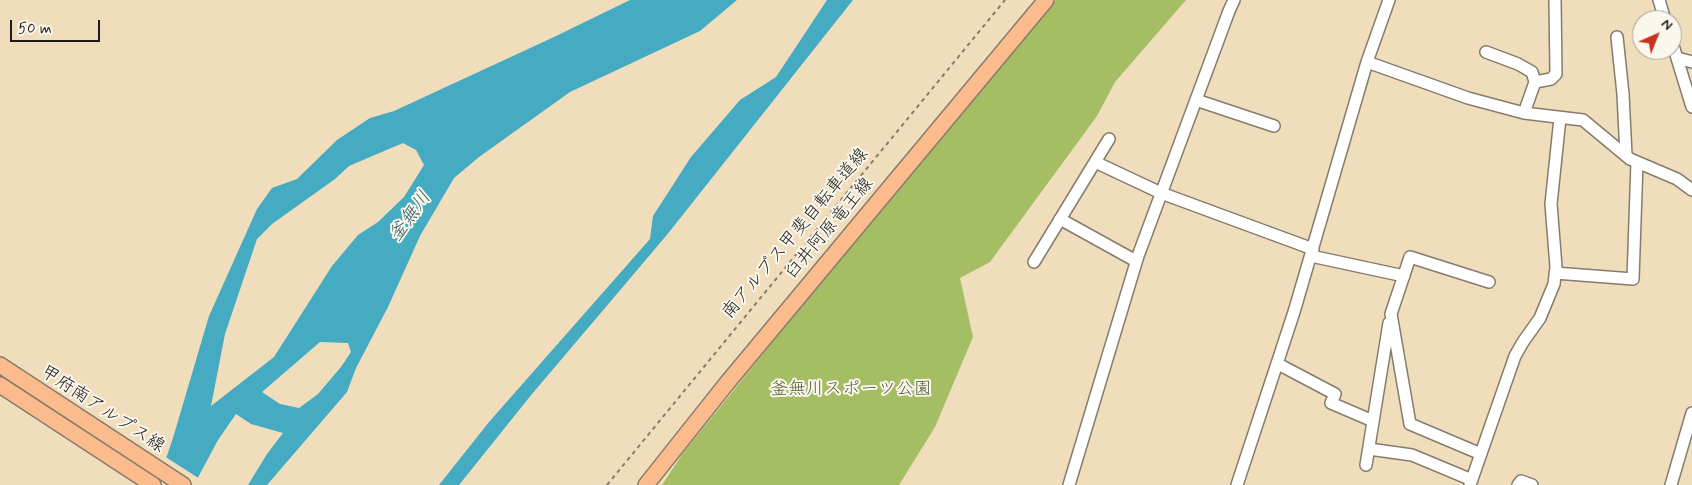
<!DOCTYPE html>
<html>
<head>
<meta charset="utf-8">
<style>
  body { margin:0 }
  #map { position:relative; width:1692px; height:485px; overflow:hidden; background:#f0ddbc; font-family:Mynerve,sans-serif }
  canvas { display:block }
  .north { position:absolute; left:1632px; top:10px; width:50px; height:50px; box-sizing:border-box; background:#fbf7ec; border:1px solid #a29f99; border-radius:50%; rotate:44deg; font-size:14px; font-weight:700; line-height:20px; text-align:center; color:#1c1c1c }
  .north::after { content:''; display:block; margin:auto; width:18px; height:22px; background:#c8321e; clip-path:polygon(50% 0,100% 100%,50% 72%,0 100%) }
  .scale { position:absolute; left:10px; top:20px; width:90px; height:22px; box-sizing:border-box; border:2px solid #1c1c1c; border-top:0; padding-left:6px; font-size:15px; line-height:18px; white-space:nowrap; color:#1c1c1c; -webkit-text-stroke:4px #fbf7ec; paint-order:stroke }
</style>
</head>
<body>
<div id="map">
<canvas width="1692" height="485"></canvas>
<div class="north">N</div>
<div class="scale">50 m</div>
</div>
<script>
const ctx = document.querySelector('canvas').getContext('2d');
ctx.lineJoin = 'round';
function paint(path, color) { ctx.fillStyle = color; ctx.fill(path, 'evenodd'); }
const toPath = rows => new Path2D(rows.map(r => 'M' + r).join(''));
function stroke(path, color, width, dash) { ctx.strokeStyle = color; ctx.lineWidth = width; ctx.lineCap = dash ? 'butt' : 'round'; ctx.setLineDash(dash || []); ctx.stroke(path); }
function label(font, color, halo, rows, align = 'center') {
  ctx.font = font + ' Mynerve,"Klee One",sans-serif'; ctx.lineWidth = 4; ctx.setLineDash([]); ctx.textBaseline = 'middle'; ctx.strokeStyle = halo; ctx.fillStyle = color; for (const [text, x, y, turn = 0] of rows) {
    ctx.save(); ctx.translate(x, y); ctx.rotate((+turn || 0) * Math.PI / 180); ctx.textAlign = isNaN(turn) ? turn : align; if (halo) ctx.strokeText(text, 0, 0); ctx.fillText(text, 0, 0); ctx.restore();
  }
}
paint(toPath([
  [1056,0,1186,0,1115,82,1097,116,990,262,960,278,973,337,935,427,899,485,662,485,683,453,880,209]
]), '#a5be64');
paint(toPath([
  [630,0,737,0,700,31,570,92,479,157,454,178,420,236,388,307,356,368,347,392,267,485,248,485,267,454,283,433,251,424,236,414,218,440,194,485,157,485,173,438,209,316,257,209,272,188,297,179,337,140,370,118,394,111,554,37],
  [403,143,416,150,424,165,404,197,378,222,358,235,332,266,274,357,211,406,225,334,257,239,272,224,335,179,349,166],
  [320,342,348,343,351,352,341,367,318,394,299,408,280,404,262,392],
  [827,0,853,0,666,236,532,394,459,485,439,485,489,422,650,239,653,216,691,157,740,100,776,77]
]), '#44abc3');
paint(toPath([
  [164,456,200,479,197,485,155,485]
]), '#f0ddbc');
const minor = toPath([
  [1659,0,1665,20],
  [1617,37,1623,94,1626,155],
  [1672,42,1692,107],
  [1486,52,1518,64,1532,72,1535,82],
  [1677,58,1692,62],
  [1367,62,1468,98,1524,113,1583,120,1630,159,1677,179,1692,190],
  [1196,100,1274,126],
  [1524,113,1535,82,1551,79,1556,74,1555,0],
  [1095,162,1161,193,1313,249],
  [1060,219,1136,261],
  [1311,256,1404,276],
  [1034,262,1109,139],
  [1555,273,1633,279,1637,162],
  [1278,364,1335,394,1331,403,1373,421],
  [1369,449,1412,455,1472,480],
  [1481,454,1410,424,1391,314,1410,257,1489,282],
  [1366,465,1389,323],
  [1069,485,1138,256,1229,11,1234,0],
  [1237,485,1294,312,1367,62,1389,0],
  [1470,485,1515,356,1523,342,1540,318,1554,284,1556,267,1551,204,1560,118],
  [1518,485,1521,481,1532,485],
  [1671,485,1692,413]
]);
const major = toPath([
  [0,365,183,485],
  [0,385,153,485],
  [646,485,727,383,1046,0]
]);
stroke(minor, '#867c6c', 14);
stroke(major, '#867c6c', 18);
stroke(toPath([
  [607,485,1005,0]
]), '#867c6c', 2, [4, 4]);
stroke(minor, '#fff', 11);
stroke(major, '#fbbb8c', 15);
label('18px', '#1c1c1c', '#fbf7ec', [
  ["臼井阿原竜王線",830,229,-50],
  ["南アルプス甲斐自転車道線",796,234,-50],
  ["甲府南アルプス線",102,410,33]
]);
label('18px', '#535d39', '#fbf7ec', [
  ["釜無川スポーツ公園",851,390]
]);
label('italic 19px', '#2e5c67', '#fbf7ec', [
  ["釜無川",411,217,-54]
]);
</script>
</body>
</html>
